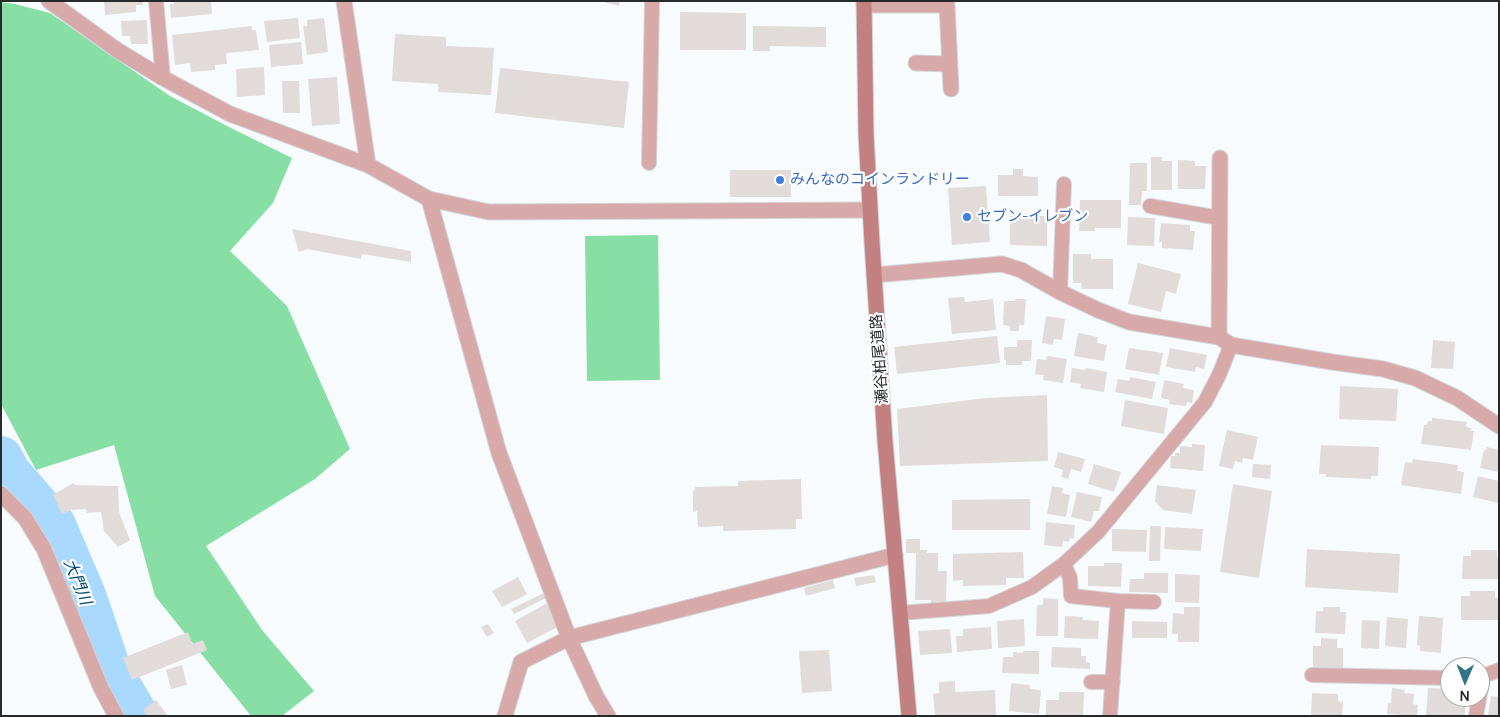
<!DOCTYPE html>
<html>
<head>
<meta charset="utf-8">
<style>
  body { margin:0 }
  #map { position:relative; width:1500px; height:717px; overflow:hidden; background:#f8fbfe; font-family:Manrope,sans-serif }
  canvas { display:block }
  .frame { position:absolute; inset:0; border:2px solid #28292b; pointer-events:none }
  .north { position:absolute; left:1440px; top:657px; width:50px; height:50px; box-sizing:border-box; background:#fff; border:1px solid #a9a9aa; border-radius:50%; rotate:181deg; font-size:14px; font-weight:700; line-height:20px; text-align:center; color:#28292b }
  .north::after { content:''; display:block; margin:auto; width:18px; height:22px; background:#307584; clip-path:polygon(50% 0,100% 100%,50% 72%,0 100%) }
</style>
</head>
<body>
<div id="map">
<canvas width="1500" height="717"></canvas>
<div class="frame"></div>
<div class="north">N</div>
</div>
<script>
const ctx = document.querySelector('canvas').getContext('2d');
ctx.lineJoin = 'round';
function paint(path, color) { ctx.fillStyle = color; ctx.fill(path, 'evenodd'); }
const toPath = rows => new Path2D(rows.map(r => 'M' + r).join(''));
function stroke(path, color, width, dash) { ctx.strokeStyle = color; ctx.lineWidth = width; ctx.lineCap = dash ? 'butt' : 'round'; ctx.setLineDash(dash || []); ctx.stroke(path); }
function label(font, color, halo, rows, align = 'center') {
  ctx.font = font + ' Manrope,"Noto Sans JP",sans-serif'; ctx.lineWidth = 4.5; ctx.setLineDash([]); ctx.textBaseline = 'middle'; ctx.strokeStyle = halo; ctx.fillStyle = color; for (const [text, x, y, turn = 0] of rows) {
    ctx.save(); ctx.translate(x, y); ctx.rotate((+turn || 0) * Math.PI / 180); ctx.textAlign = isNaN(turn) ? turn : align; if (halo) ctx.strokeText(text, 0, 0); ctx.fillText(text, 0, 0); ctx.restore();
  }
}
paint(toPath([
  [1,2,15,4,50,13,170,96,231,128,292,158,273,203,230,251,287,306,350,449,315,479,206,546,262,630,314,691,282,716,251,716,155,596,114,445,36,470,1,404],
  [658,235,660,380,587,381,585,236]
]), '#87dfa5');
stroke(toPath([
  [1,458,9,473,54,525,85,598,109,669,137,716]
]), '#a9d9fe', 44);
paint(toPath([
  [104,1,143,1,143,5,136,5,136,12,105,15],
  [174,1,211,1,212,14,171,18,170,4,174,4],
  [600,1,620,1,619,6],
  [680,12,746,13,746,50,680,50],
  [298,18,300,38,267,42,264,21],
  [324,18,328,52,307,55,303,26,307,26,307,20],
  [147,20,148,44,131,44,130,36,122,36,121,21],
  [252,26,252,30,256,30,259,50,226,53,227,64,215,65,215,70,191,72,190,63,175,65,172,35],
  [753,26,826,27,826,47,770,46,770,51,753,51],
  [395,34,446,37,446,46,494,48,491,95,438,92,438,84,392,81],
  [301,42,303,64,271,67,269,45],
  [264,67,265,95,237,97,236,69],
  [500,68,629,82,624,128,495,113],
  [337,77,340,124,312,126,308,79],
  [282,81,299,81,300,113,283,113],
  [1151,157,1162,157,1162,161,1172,161,1172,190,1151,190],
  [1178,160,1195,161,1195,166,1206,166,1205,189,1178,189],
  [1130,163,1147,163,1147,191,1142,191,1141,205,1129,205],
  [1013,169,1023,169,1023,176,1038,177,1038,196,998,196,998,175,1013,175],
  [730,170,791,170,791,197,730,197],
  [986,186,990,242,952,245,948,188],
  [1080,200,1121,200,1121,228,1095,228,1095,231,1079,231],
  [1010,216,1047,216,1047,246,1010,245],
  [1128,217,1155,218,1154,246,1127,245],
  [1161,223,1190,225,1190,231,1195,231,1193,250,1162,248,1162,242,1159,242],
  [292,229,411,251,411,262,362,254,361,259,307,249,299,252],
  [1073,254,1091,254,1091,259,1113,259,1113,289,1082,289,1081,283,1073,283],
  [1138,263,1181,274,1176,294,1166,291,1161,312,1128,304],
  [964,297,965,302,993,299,996,330,952,334,948,298],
  [1015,299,1026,299,1024,325,1019,325,1019,331,1010,331,1010,326,1003,325,1004,301,1015,301],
  [1046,316,1065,319,1062,340,1054,339,1053,345,1042,343],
  [1078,333,1098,337,1097,343,1107,345,1104,361,1074,356],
  [997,336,1000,363,897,374,894,347],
  [1017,340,1032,340,1031,361,1022,361,1022,365,1006,365,1006,360,1004,360,1004,347,1017,347],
  [1433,340,1455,342,1453,369,1431,368],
  [1129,348,1163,353,1159,375,1125,369],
  [1170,348,1207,355,1204,369,1196,367,1195,372,1166,367],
  [1047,356,1067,359,1063,383,1043,380,1044,375,1035,374,1037,359,1046,360],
  [1072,368,1085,370,1086,368,1107,372,1104,392,1080,388,1081,384,1070,382],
  [1130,377,1156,382,1152,399,1115,392,1118,379,1129,381],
  [1164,380,1184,384,1183,388,1194,390,1192,403,1187,402,1186,406,1169,404,1170,400,1161,398],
  [1340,386,1398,389,1396,421,1339,419],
  [1047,395,1048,461,900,466,897,409,986,398],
  [1125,400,1168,408,1164,434,1121,426],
  [1432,418,1467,422,1466,427,1471,428,1471,431,1474,431,1471,450,1421,444,1424,425,1427,425,1428,421,1432,421],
  [1227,430,1258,437,1253,460,1243,458,1242,463,1235,461,1233,469,1219,466],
  [1192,444,1205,445,1203,471,1170,468,1171,456,1175,456,1175,453,1180,453,1180,446,1192,447],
  [1321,445,1379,447,1378,476,1371,476,1371,479,1326,477,1326,474,1319,474],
  [1487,447,1499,450,1499,472,1480,468,1484,450,1486,450],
  [1058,452,1085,459,1081,472,1071,469,1068,479,1061,477,1063,470,1054,467],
  [1413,459,1458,465,1457,471,1464,472,1461,494,1401,485,1405,462,1412,463],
  [1094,464,1121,472,1114,492,1088,484],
  [1253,464,1271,465,1270,479,1252,477],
  [1478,476,1499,481,1498,503,1473,497],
  [801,479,802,519,796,519,796,529,723,531,723,526,698,527,697,511,693,512,693,491,695,490,695,487,738,486,738,481],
  [73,483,75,485,118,486,119,512,130,540,118,547,104,531,101,512,87,513,86,509,71,510,62,514,53,495],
  [1233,484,1272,491,1259,578,1220,572],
  [1157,485,1196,490,1192,514,1163,510,1155,502],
  [1052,486,1063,488,1062,493,1070,495,1066,517,1047,514],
  [1077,492,1102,497,1099,511,1094,511,1091,522,1071,517],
  [1030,499,1030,530,952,530,952,500],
  [1046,522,1075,525,1074,539,1070,538,1069,542,1063,541,1062,547,1044,545],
  [1150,526,1161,526,1160,561,1149,561],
  [1165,527,1203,529,1201,551,1164,549],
  [1112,529,1147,530,1146,552,1112,551],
  [906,539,920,539,920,550,927,550,927,553,938,553,938,571,947,571,946,605,931,605,931,600,915,600,916,553,906,553],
  [1307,549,1400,554,1398,593,1305,587],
  [1471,550,1497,550,1497,557,1499,557,1499,579,1462,579,1463,556,1471,556],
  [1023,552,1024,578,1006,578,1006,585,963,586,963,580,953,581,953,554],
  [1104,563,1122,563,1121,587,1088,586,1088,566,1104,566],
  [1144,573,1168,573,1168,593,1129,592,1130,579,1144,579],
  [1175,574,1200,575,1199,603,1175,602],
  [874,575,876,582,856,586,854,578],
  [518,577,527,594,502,607,492,591],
  [833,580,835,588,806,596,804,588],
  [1470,591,1495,591,1495,598,1499,598,1499,620,1461,620,1461,596,1470,596],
  [546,592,548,597,514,614,511,609],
  [1043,598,1058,599,1058,636,1036,636,1037,605,1043,605],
  [547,603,559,626,527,643,515,621],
  [1184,607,1200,607,1199,642,1178,642,1178,634,1172,634,1173,613,1184,614],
  [1323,607,1340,607,1340,612,1346,612,1345,634,1315,633,1316,611,1323,611],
  [1065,616,1083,617,1083,620,1099,621,1098,639,1064,638],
  [1419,616,1443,618,1441,653,1420,651,1420,646,1417,645],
  [1387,617,1408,619,1406,648,1385,646],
  [1024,619,1025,646,998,648,997,621],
  [1362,620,1380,621,1379,649,1361,648],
  [1132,621,1167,622,1167,638,1132,638],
  [488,624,494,633,487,637,481,627],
  [991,627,992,649,957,652,956,636,963,636,963,629],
  [950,629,952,653,920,655,918,631],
  [188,632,192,644,203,640,207,650,132,680,123,658],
  [1321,638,1337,639,1337,648,1343,648,1343,669,1313,668,1313,646,1321,646],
  [1052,647,1081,648,1081,656,1086,656,1086,662,1090,663,1090,669,1051,667],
  [829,650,832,691,802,693,799,651],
  [1023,651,1039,651,1039,674,1002,673,1003,657,1013,657,1013,652,1023,653],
  [182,665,187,685,171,689,166,670],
  [955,681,955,692,995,690,996,716,935,716,933,694,939,693,939,682],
  [1011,683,1030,685,1030,689,1041,690,1039,714,1009,711],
  [1392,688,1405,690,1404,693,1414,694,1413,704,1418,705,1417,716,1387,714,1388,703,1391,703],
  [1428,688,1450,689,1450,697,1464,697,1463,707,1465,707,1465,716,1426,716],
  [1059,692,1084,692,1083,716,1046,715,1046,700,1059,700],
  [1312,693,1338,694,1338,701,1343,702,1342,716,1311,716],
  [1491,696,1499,697,1499,716,1488,716],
  [156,700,168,716,148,716,143,710]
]), '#e1dbd9');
const service = toPath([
  [156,1,163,78],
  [649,163,652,1],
  [1150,206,1220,218],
  [1060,292,1064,184],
  [1064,564,1070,578,1071,596,1118,601,1110,716],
  [1118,601,1154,602],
  [900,613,989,606,1032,587,1064,564,1098,532,1205,402,1219,375,1231,345],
  [1312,675,1450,678],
  [1091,682,1113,682],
  [1476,716,1483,676,1499,670]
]);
const minor = toPath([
  [49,1,117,50,163,78,230,114,368,165],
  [344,1,368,165,429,199,489,212,870,210],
  [864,5,947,5,951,89],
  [916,63,949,64],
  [429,199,499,453,569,638,596,696,608,716],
  [874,275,1002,264,1021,270,1060,292,1098,310,1129,322,1219,337,1231,345,1332,362,1383,369,1415,378,1457,398,1499,426],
  [1219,337,1220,158],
  [1,494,25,518,44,549,101,688,116,716],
  [505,716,521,662,569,638,895,555]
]);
const secondary = toPath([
  [864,1,866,134,872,243,885,441,909,716]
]);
stroke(service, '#d3d5d8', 16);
stroke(minor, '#d3d5d8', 17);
stroke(secondary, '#d3d5d8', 17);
stroke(service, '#d7a9a9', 14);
stroke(minor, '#d7a9a9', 15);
stroke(secondary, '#c28081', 15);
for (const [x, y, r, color] of [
  [780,180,5,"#3f7fe0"],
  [967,217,5,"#3f7fe0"]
]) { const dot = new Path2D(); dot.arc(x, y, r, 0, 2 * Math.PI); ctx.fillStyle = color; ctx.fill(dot); stroke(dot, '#fff', 2); }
label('15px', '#366cbe', '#fff', [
  ["みんなのコインランドリー",790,180],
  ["セブン-イレブン",977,217]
], 'left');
label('15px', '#28292b', '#fff', [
  ["瀬谷柏尾道路",880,359,-94]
]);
label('italic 16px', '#034a70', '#fff', [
  ["大門川",77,582,68]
]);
</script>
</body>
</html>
